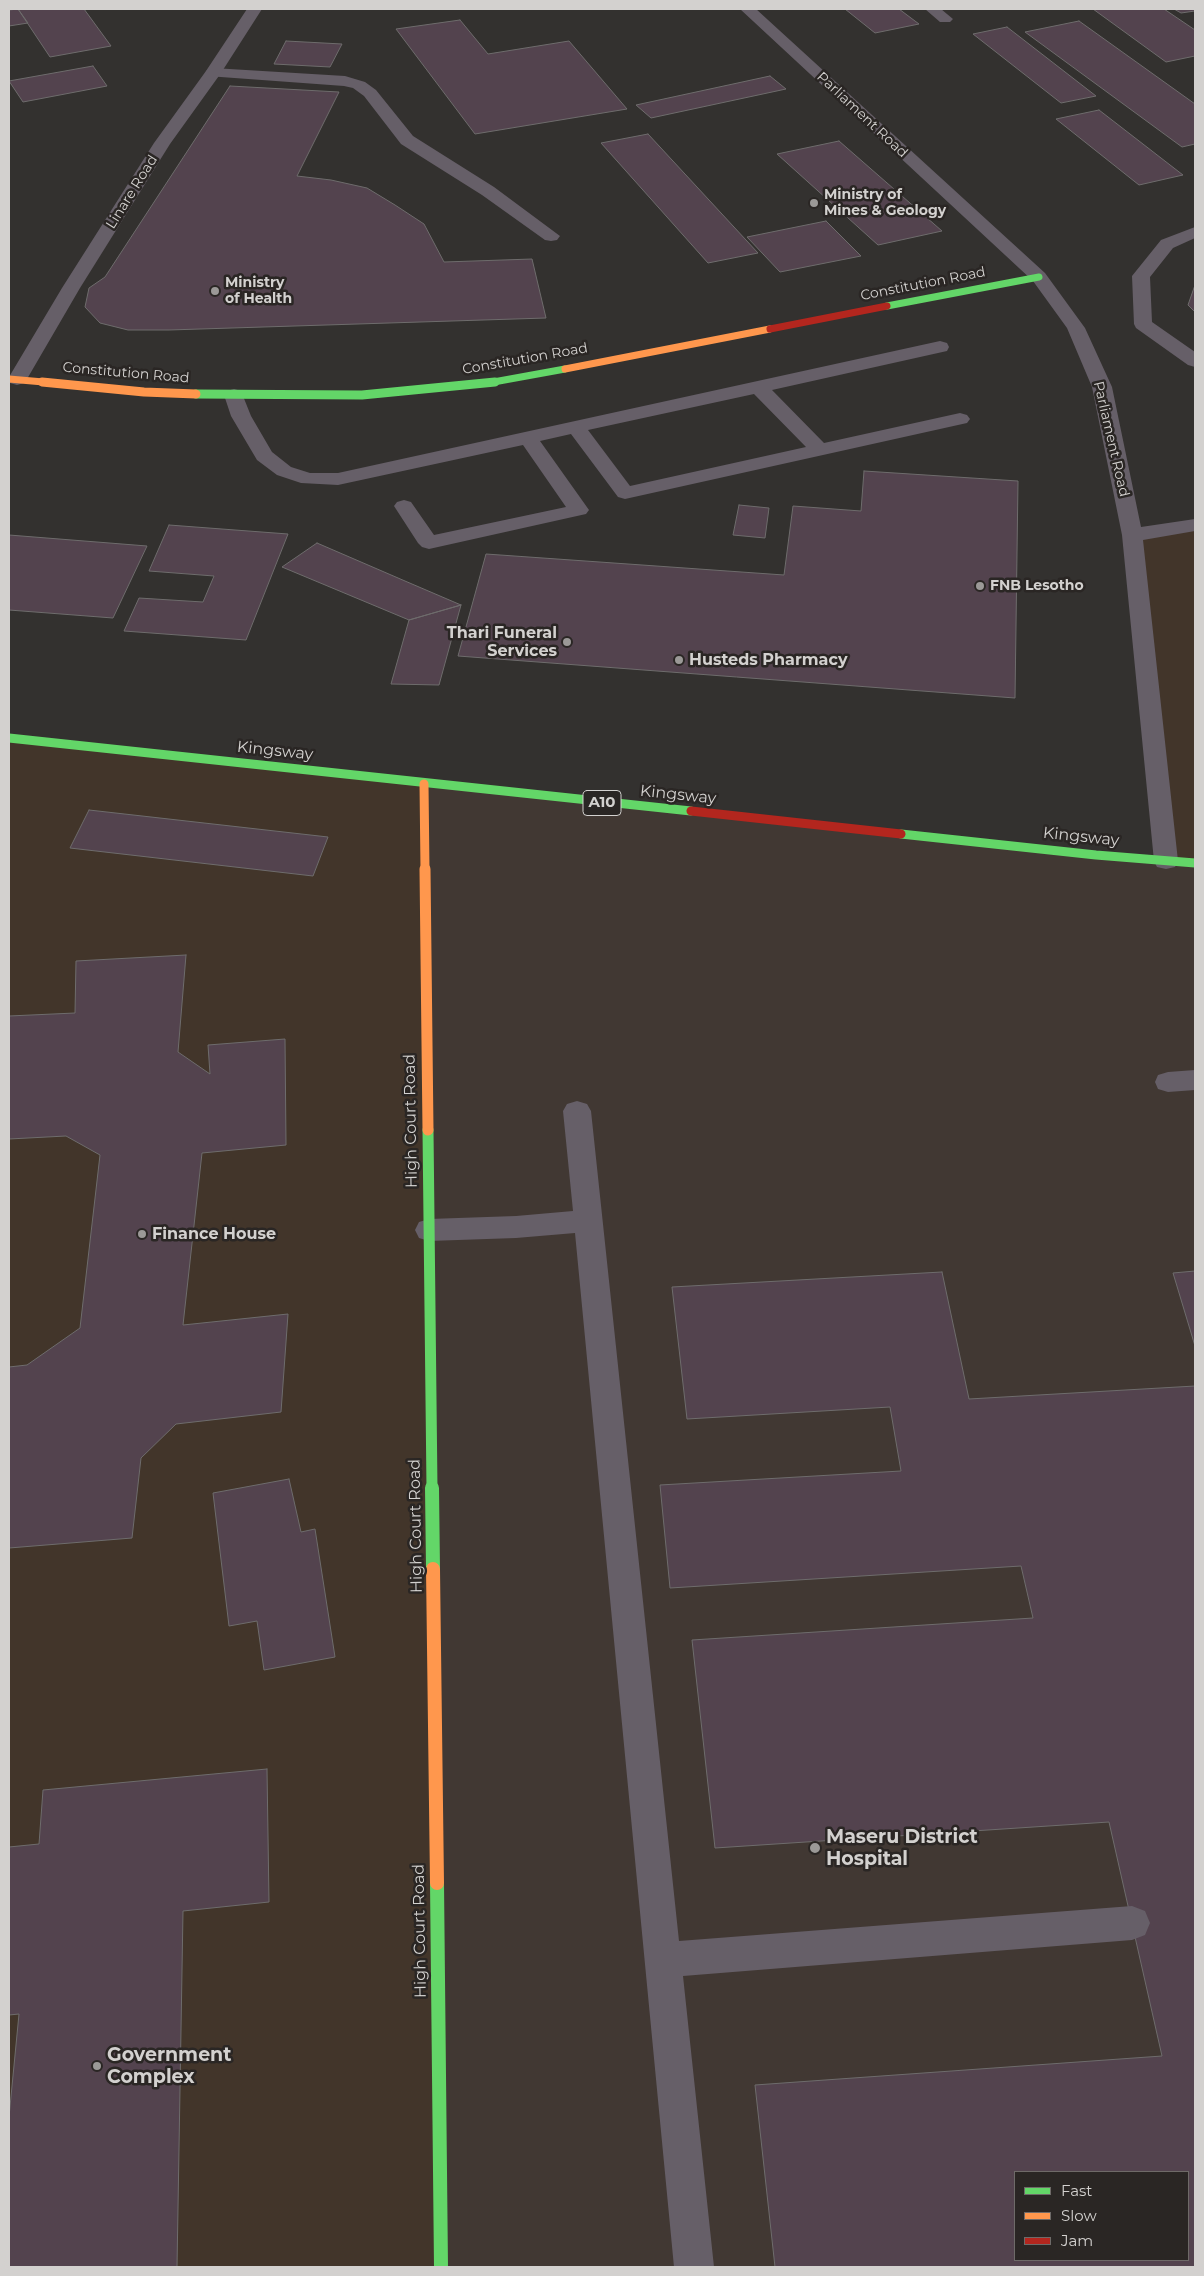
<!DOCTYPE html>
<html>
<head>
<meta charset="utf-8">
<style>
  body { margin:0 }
  #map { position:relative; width:1204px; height:2276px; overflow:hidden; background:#33312f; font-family:Montserrat,sans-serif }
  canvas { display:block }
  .frame { position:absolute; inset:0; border:10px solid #d3d1cf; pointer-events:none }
  .legend { position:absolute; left:1014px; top:2171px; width:175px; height:90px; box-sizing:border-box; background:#2a2624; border:1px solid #6e6a68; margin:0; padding:6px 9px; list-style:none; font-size:15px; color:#d3d1cf }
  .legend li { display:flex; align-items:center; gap:10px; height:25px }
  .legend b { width:25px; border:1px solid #6e6a68 }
</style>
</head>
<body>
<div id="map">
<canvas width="1204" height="2276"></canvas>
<div class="frame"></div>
<ul class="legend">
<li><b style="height:6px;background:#63d668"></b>Fast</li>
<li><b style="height:6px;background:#ff974d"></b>Slow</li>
<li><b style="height:6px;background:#b3261e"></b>Jam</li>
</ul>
</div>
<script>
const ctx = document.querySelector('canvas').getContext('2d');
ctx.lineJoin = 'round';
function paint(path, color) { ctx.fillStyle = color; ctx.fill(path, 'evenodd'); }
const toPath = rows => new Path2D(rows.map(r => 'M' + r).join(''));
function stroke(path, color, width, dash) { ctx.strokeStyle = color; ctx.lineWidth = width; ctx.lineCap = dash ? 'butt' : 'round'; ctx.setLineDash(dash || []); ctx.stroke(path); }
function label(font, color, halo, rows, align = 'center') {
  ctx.font = font + ' Montserrat,sans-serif'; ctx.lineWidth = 5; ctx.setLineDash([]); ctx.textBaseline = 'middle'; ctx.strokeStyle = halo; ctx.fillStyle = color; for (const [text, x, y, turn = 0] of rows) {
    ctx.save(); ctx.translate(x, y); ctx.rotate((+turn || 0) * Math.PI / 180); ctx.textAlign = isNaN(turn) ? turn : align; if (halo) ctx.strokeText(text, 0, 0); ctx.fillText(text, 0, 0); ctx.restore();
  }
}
paint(toPath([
  [1195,525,1195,863,1166,861,1132,535],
  [9,738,424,784,441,2267,9,2267]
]), '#42352a');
paint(toPath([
  [424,784,1195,863,1195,2267,441,2267],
  [1015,2172,1188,2172,1188,2260,1015,2260]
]), '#413833');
const building = toPath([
  [18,9,84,9,111,46,50,57,18,9],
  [18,9,28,23,9,26,9,10,18,9],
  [845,9,899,9,919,24,875,33,845,9],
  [1093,9,1164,9,1195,30,1195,56,1166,62,1093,9],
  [1174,9,1195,9,1195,11,1181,13,1174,9],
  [460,20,488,54,569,41,627,109,475,134,396,29,460,20],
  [1079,21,1195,104,1195,144,1182,147,1025,32,1079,21],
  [1007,27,1096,96,1061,103,973,34,1007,27],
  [286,41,342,44,330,67,274,64,286,41],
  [93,66,107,86,23,102,9,81,93,66],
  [770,76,786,89,651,118,636,105,770,76],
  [230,86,339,92,297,176,331,180,367,188,395,205,424,224,444,262,532,259,546,318,169,330,128,330,100,323,85,307,89,288,105,277,230,86],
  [1099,110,1183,175,1139,185,1056,119,1099,110],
  [648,134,758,253,708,263,601,143,648,134],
  [839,141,942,231,878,245,777,154,839,141],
  [826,221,861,256,780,272,747,237,826,221],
  [1195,285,1195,312,1188,305,1195,285],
  [864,471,1018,481,1015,698,458,656,486,554,784,575,793,506,861,511,864,471],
  [739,505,769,508,765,538,733,535,739,505],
  [169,525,288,534,246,640,124,631,139,598,203,602,214,576,149,571,169,525],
  [9,535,147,546,113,618,9,610,9,535],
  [317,543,405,581,461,605,409,620,282,567,317,543],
  [461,605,439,685,391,684,409,620,461,605],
  [89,810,328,837,313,876,70,848,89,810],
  [186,955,178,1052,210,1074,208,1045,285,1039,286,1145,202,1153,183,1325,288,1314,281,1412,176,1424,141,1458,132,1538,9,1548,9,1367,27,1365,80,1328,100,1155,66,1136,9,1139,9,1016,75,1013,76,961,186,955],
  [1195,1271,1195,1346,1173,1273,1195,1271],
  [942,1272,969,1399,1195,1386,1195,2267,775,2267,755,2085,1162,2056,1109,1822,715,1848,692,1640,1033,1618,1021,1566,670,1588,660,1485,901,1471,890,1407,687,1419,672,1287,942,1272],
  [1015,2172,1188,2172,1188,2260,1015,2260,1015,2172],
  [289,1479,301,1532,315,1529,335,1657,264,1670,257,1621,229,1626,213,1493,289,1479],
  [267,1769,269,1902,183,1911,177,2267,9,2267,9,2117,19,2014,9,2015,9,1847,39,1844,43,1790,267,1769]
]);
paint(building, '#53434e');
stroke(building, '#6e6c6c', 1);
paint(toPath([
  [925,9,941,9,953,19,950,22,940,22,925,9],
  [213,68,345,76,365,82,376,90,413,136,494,187,560,236,557,240,551,241,545,240,482,195,401,144,364,96,353,88,344,86,207,76,205,73,207,70,213,68],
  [1195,227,1195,238,1173,248,1150,277,1152,322,1195,352,1195,367,1188,365,1136,328,1134,324,1132,276,1161,240,1195,227],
  [940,341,947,343,949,347,947,351,772,390,824,443,960,413,967,415,970,419,967,423,625,499,618,497,571,434,540,441,589,510,586,514,429,549,422,547,418,543,394,506,397,502,404,500,411,502,434,535,566,507,523,445,338,485,301,483,277,475,257,460,231,416,224,395,227,391,234,389,241,391,251,416,272,452,291,467,310,473,338,473,940,341],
  [754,394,806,447,630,486,588,430,754,394],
  [1195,1070,1195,1090,1168,1092,1158,1089,1155,1082,1158,1075,1168,1072,1195,1070],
  [577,1101,587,1104,591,1111,679,1941,1132,1906,1145,1911,1150,1923,1145,1935,1132,1940,683,1976,714,2267,674,2267,575,1233,516,1238,429,1241,419,1238,415,1230,419,1222,429,1219,516,1216,573,1211,563,1111,567,1104,577,1101]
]), '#665f68');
paint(toPath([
  [247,9,262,9,221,73,170,144,80,288,27,379,24,383,17,385,10,383,9,377,62,288,154,143,206,71,247,9],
  [740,9,756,9,1045,273,1085,328,1112,387,1141,527,1195,519,1195,531,1143,540,1178,861,1175,867,1166,869,1157,867,1154,861,1122,535,1092,387,1067,328,1033,281,740,9]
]), '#665f68');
stroke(toPath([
  [887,306,1039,277],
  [488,383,565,369]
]), '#63d668', 7);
stroke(toPath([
  [196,394,362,395,495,382],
  [9,738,691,811],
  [901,834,1096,855,1195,863]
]), '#63d668', 9);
stroke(toPath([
  [428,1130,432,1489]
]), '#63d668', 11);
stroke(toPath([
  [432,1488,433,1569],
  [437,1883,441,2267]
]), '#63d668', 14);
stroke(toPath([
  [565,369,770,329],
  [9,379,55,383]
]), '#ff974d', 7);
stroke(toPath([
  [42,382,144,392,196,394],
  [424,784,425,870]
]), '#ff974d', 9);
stroke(toPath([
  [425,869,428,1130]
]), '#ff974d', 11);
stroke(toPath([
  [433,1569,437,1883]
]), '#ff974d', 14);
stroke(toPath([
  [770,329,887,306]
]), '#b3261e', 7);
stroke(toPath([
  [691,811,901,834]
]), '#b3261e', 9);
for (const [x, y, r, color] of [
  [814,203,5,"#9b9997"],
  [215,291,5,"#9b9997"],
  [980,586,5,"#9b9997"],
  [567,642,5,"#9b9997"],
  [679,660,5,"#9b9997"],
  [142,1234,5,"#9b9997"],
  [815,1848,6,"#9b9997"],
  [97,2066,5,"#9b9997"]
]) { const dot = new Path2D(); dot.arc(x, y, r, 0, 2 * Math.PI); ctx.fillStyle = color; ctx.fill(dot); stroke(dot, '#2a2624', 2); }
label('14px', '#d3d1cf', '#2a2624', [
  ["Parliament Road",862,115,43],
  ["Linare Road",132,192,-58],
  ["Constitution Road",923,284,-11],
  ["Constitution Road",525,359,-10],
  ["Constitution Road",126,373,5],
  ["Parliament Road",1111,439,77]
]);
label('bold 14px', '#d3d1cf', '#2a2624', [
  ["Ministry of",824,195],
  ["Mines & Geology",824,211],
  ["Ministry",225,283],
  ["of Health",225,299],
  ["FNB Lesotho",990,586]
], 'left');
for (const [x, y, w] of [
  [602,803,38]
]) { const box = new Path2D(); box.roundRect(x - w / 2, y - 12.5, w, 25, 4); ctx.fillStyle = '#2a2624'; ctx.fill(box); stroke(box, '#d3d1cf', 1); }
label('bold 15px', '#d3d1cf', null, [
  ["A10",602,803]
]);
label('bold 16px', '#d3d1cf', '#2a2624', [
  ["Thari Funeral",557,633,"right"],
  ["Services",557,651,"right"],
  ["Husteds Pharmacy",689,660],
  ["Finance House",152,1234]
], 'left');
label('16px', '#d3d1cf', '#2a2624', [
  ["Kingsway",275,751,6],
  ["Kingsway",678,795,6],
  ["Kingsway",1081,837,6],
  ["High Court Road",411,1121,-91],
  ["High Court Road",416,1526,-91],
  ["High Court Road",420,1931,-91]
]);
label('bold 19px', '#d3d1cf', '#2a2624', [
  ["Maseru District",826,1837],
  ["Hospital",826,1859],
  ["Government",107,2055],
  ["Complex",107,2077]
], 'left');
</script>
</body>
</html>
